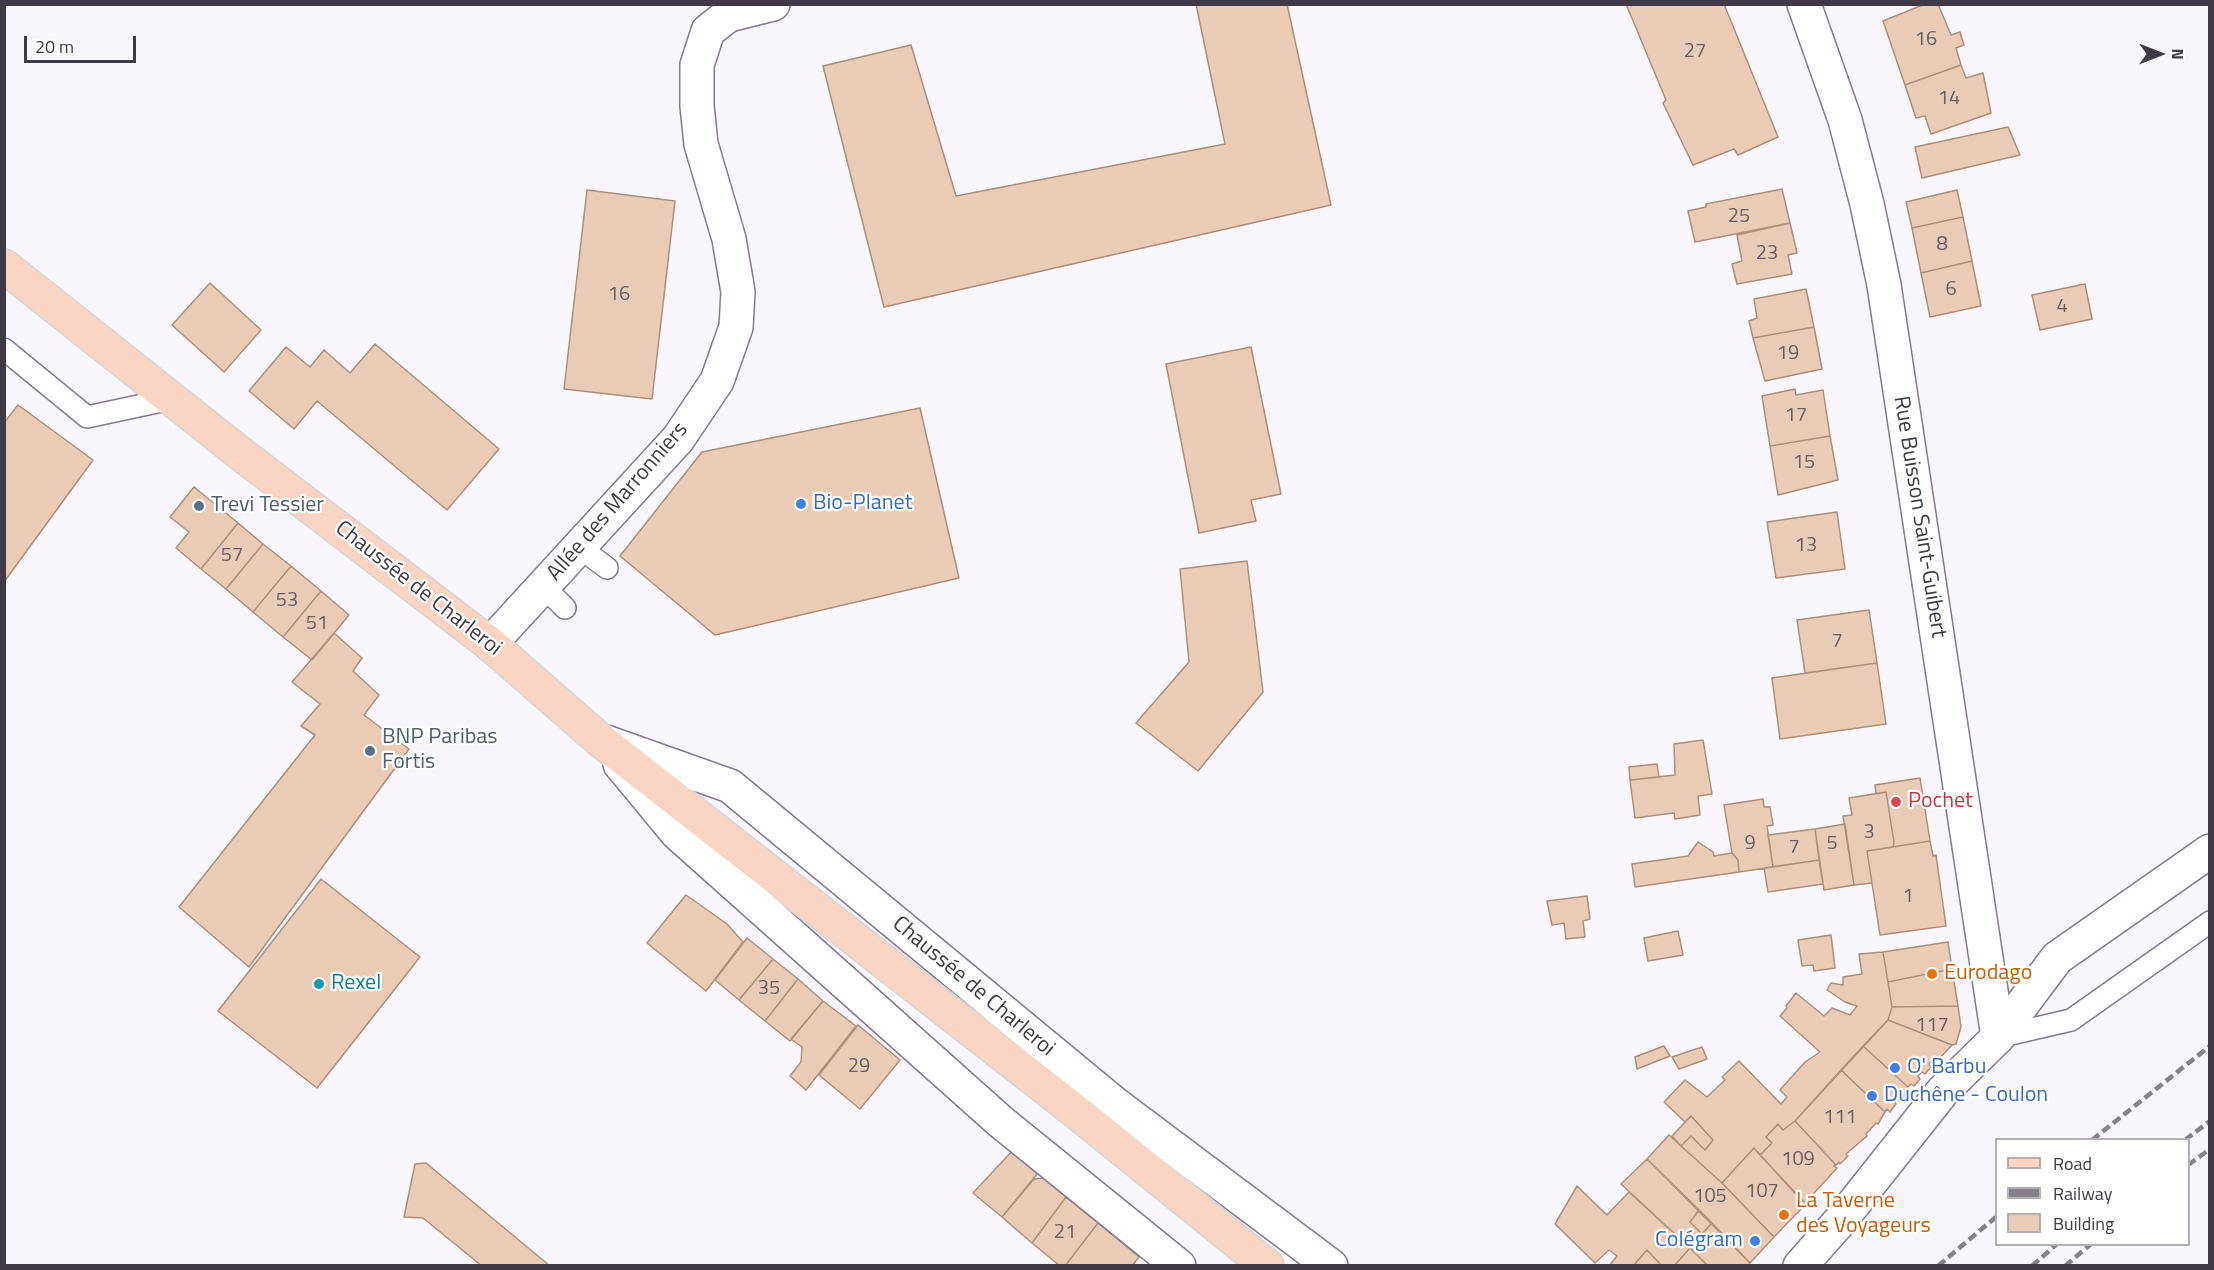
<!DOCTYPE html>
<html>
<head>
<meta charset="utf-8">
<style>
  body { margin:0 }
  #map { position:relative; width:2214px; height:1270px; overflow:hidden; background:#f9f6fd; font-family:"Titillium Web",sans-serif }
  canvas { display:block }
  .frame { position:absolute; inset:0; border:6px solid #403a47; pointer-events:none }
  .legend { position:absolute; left:1995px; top:1138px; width:195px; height:108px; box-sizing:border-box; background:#fff; border:2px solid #b3b0b5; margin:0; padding:8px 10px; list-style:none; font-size:18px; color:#403a47 }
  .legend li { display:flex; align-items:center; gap:12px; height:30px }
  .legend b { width:30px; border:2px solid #b3b0b5 }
  .north { position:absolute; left:2130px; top:24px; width:60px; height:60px; -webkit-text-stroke:4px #fff; paint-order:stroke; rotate:90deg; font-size:16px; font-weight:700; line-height:24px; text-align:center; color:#403a47 }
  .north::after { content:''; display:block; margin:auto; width:21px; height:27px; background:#403a47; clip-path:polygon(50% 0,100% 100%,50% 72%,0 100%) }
  .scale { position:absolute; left:24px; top:36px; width:112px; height:27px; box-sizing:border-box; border:3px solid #403a47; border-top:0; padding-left:8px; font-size:18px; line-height:21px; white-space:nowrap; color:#403a47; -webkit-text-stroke:4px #fff; paint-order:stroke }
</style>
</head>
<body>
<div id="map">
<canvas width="2214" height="1270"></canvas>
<div class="frame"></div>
<ul class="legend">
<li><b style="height:8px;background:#fad4c2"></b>Road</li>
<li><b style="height:8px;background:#85808a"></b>Railway</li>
<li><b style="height:16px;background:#eacbb6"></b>Building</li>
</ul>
<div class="north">N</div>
<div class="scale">20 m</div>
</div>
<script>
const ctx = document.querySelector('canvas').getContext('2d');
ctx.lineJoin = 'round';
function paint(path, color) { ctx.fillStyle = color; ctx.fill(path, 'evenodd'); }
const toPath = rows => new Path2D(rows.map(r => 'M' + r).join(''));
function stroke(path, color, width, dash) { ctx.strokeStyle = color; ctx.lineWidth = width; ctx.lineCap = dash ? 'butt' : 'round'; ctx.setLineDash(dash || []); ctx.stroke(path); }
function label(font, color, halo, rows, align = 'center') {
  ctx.font = font + ' "Titillium Web",sans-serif'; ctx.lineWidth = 4.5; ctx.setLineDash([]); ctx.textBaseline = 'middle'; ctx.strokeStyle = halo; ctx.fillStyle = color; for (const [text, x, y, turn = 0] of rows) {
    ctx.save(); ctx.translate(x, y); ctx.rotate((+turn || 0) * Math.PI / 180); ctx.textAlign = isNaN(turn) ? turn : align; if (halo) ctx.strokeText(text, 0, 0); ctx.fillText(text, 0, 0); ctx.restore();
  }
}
const building = toPath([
  [1196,4,1287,4,1331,205,884,307,823,66,911,45,956,196,1225,144,1196,4],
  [1626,4,1724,4,1778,137,1738,155,1734,149,1693,165,1663,103,1666,100,1626,4],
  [1925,4,1938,4,1951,35,1960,32,1964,45,1956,48,1961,65,1905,85,1883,21,1925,4],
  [1961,65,1966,78,1983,73,1991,113,1931,134,1925,116,1916,118,1905,85,1961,65],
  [2008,127,2020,155,1922,178,1915,147,2008,127],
  [1782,189,1790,223,1695,242,1688,211,1706,207,1706,204,1782,189],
  [587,190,675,201,652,399,564,389,587,190],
  [1957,190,1963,217,1912,228,1906,202,1957,190],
  [1963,217,1972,261,1921,273,1912,228,1963,217],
  [1790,223,1797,253,1788,255,1792,274,1737,284,1732,264,1742,261,1737,235,1790,223],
  [1972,261,1981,306,1930,317,1921,273,1972,261],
  [210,283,261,330,224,372,172,325,210,283],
  [2085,284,2092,319,2040,330,2032,295,2085,284],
  [1806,289,1814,327,1753,338,1749,321,1757,318,1754,299,1806,289],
  [1814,327,1822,369,1765,381,1753,338,1814,327],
  [375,344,499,449,447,510,317,401,294,429,249,391,286,347,310,367,324,350,350,373,375,344],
  [1251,347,1281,494,1251,500,1256,521,1199,533,1166,364,1251,347],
  [1795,389,1796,395,1823,390,1830,436,1770,446,1762,396,1795,389],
  [18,405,93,460,4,582,4,423,18,405],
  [920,408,959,578,715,635,620,556,702,452,920,408],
  [1830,436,1838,480,1778,495,1770,446,1830,436],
  [194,487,238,523,201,569,176,548,189,532,170,517,194,487],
  [1837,512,1845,569,1776,578,1767,522,1837,512],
  [238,523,263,544,226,589,201,569,238,523],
  [263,544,291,566,253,612,226,589,263,544],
  [1247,561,1263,692,1198,771,1136,723,1189,662,1180,569,1247,561],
  [291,566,321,591,283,637,253,612,291,566],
  [321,591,349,615,312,660,283,637,321,591],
  [1869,610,1877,663,1805,673,1797,620,1869,610],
  [334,633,362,658,353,671,379,695,364,715,409,749,249,967,179,907,315,735,301,726,320,704,292,682,334,633],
  [1877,663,1886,724,1780,739,1772,678,1877,663],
  [1703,740,1712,794,1698,796,1700,815,1675,819,1674,813,1635,818,1630,780,1675,775,1674,744,1703,740],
  [1657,764,1659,777,1630,780,1629,767,1657,764],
  [1920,778,1930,841,1893,847,1894,842,1886,792,1876,794,1875,785,1920,778],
  [1886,792,1894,842,1893,847,1867,851,1872,883,1854,885,1843,816,1852,815,1849,798,1886,792],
  [1763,799,1764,807,1770,807,1773,825,1767,826,1773,867,1739,872,1738,860,1732,853,1724,805,1763,799],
  [1845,824,1854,885,1824,890,1815,829,1845,824],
  [1815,829,1819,860,1773,867,1768,835,1815,829],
  [1930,841,1933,856,1936,855,1946,926,1880,935,1867,851,1930,841],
  [1698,842,1713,852,1714,856,1732,853,1738,860,1739,872,1635,887,1632,864,1688,856,1698,842],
  [1819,860,1823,884,1768,892,1764,868,1819,860],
  [321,879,420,957,317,1088,218,1011,321,879],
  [686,895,727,924,743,942,706,991,647,943,686,895],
  [1587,896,1590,919,1583,921,1585,937,1566,939,1564,923,1552,925,1547,901,1587,896],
  [1678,931,1683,955,1648,961,1644,938,1678,931],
  [1831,935,1835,968,1814,971,1813,965,1802,966,1798,940,1831,935],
  [747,938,773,959,739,1000,715,980,747,938],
  [1948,942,1952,969,1888,982,1883,952,1948,942],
  [1883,952,1892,1007,1888,1020,1795,1121,1783,1130,1778,1124,1766,1137,1772,1143,1760,1155,1754,1148,1722,1183,1681,1146,1691,1136,1705,1150,1713,1140,1691,1116,1685,1122,1664,1102,1685,1080,1707,1097,1725,1080,1722,1077,1739,1061,1781,1104,1787,1097,1780,1090,1805,1062,1820,1052,1780,1016,1787,1008,1786,1006,1796,993,1824,1016,1832,1008,1850,1015,1857,1006,1845,1002,1827,990,1831,983,1843,985,1843,977,1862,974,1859,954,1883,952],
  [773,959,798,979,765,1021,739,1000,773,959],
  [1952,969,1958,1006,1892,1007,1888,982,1952,969],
  [798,979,823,1001,790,1041,765,1021,798,979],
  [823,1001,856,1026,806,1090,790,1076,801,1062,802,1047,791,1039,823,1001],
  [1958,1006,1961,1027,1956,1044,1952,1045,1888,1020,1892,1007,1958,1006],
  [1888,1020,1952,1045,1940,1058,1937,1056,1929,1064,1931,1067,1925,1074,1922,1072,1918,1076,1920,1079,1914,1086,1911,1084,1908,1087,1863,1046,1888,1020],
  [858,1025,900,1060,860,1109,819,1075,858,1025],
  [1664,1046,1670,1056,1637,1069,1635,1057,1664,1046],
  [1863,1046,1908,1087,1905,1090,1908,1092,1901,1100,1898,1097,1894,1101,1896,1104,1890,1112,1887,1109,1885,1112,1841,1070,1863,1046],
  [1702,1047,1707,1059,1679,1069,1672,1057,1702,1047],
  [1841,1070,1885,1112,1878,1124,1876,1123,1866,1134,1867,1136,1846,1154,1848,1156,1840,1164,1839,1162,1836,1165,1795,1121,1841,1070],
  [1691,1116,1713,1140,1705,1150,1691,1136,1681,1146,1672,1136,1691,1116],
  [1795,1121,1836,1165,1834,1166,1837,1168,1805,1203,1760,1155,1772,1143,1766,1137,1778,1124,1783,1130,1795,1121],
  [1669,1135,1722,1183,1774,1237,1750,1263,1647,1159,1669,1135],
  [1015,1148,1038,1167,1037,1174,1002,1217,973,1193,1015,1148],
  [1754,1148,1802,1201,1798,1204,1802,1208,1774,1237,1722,1183,1754,1148],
  [1647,1159,1699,1210,1690,1222,1702,1234,1690,1248,1621,1184,1647,1159],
  [426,1163,550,1266,482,1266,423,1218,404,1217,415,1164,426,1163],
  [1043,1178,1066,1197,1032,1243,1002,1217,1034,1179,1043,1178],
  [1577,1186,1607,1215,1629,1192,1690,1248,1674,1266,1662,1266,1647,1250,1633,1266,1609,1266,1617,1256,1609,1250,1595,1263,1555,1224,1577,1186],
  [1066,1197,1098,1223,1065,1266,1060,1266,1032,1243,1066,1197],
  [1699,1210,1712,1223,1702,1234,1690,1222,1699,1210],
  [1098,1223,1139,1257,1132,1266,1065,1266,1098,1223],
  [1712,1223,1750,1263,1747,1266,1708,1266,1690,1248,1712,1223],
  [1690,1248,1708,1266,1674,1266,1690,1248],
  [1647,1250,1662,1266,1633,1266,1647,1250]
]);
paint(building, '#eacbb6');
stroke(building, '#ad907b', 1.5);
const lane = toPath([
  [4,349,87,417,171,399],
  [579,547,607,568],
  [544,587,565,608],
  [1998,1037,2071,1020,2210,922]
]);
const street = toPath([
  [1804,4,1845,120,1867,204,1884,285,1998,1037],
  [490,644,678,439,717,381,736,327,738,292,729,239,701,144,697,106,697,65,708,31,722,20,729,15,773,4],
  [1800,1266,1840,1221,1943,1091,1998,1037,2057,958,2210,851]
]);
const secondary = toPath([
  [606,742,730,786,1115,1104,1331,1266],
  [620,764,677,833,1001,1122,1179,1266]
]);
const primary = toPath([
  [4,266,241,454,490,644,600,740,1079,1114,1267,1266]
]);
stroke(lane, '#857996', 24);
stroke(street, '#857996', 36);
stroke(secondary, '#857996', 36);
stroke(primary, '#d5d4d7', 36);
stroke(lane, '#fff', 21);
stroke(street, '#fff', 33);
stroke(secondary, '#fff', 33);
stroke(primary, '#fad4c2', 33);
stroke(toPath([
  [2092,1140,2210,1046],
  [2185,1140,2210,1121],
  [2188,1165,2210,1149],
  [1938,1266,1996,1217],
  [2032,1266,2057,1244],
  [2065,1266,2091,1244]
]), '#85808a', 4.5, [9, 4.5]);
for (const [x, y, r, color] of [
  [801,504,6,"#3f7fe0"],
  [199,506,6,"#5c6f8a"],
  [370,751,6,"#5c6f8a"],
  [1896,802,6,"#e0444e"],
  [1932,974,6,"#e8710a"],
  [319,984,6,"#0f9aa8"],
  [1895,1068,6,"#3f7fe0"],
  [1872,1096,6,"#3f7fe0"],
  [1784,1215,6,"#e8710a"],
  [1755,1241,6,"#3f7fe0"]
]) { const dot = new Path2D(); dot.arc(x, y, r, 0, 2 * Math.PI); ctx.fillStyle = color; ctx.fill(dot); stroke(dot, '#fff', 2); }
label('20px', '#6a5e63', null, [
  ["16",1926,40],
  ["27",1695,52],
  ["14",1949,99],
  ["25",1739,217],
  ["8",1942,245],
  ["23",1767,254],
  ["6",1951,290],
  ["16",619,295],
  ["4",2062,307],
  ["19",1788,354],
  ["17",1796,416],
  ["15",1804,463],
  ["13",1806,546],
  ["57",232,556],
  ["53",287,601],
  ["51",317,624],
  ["7",1837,642],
  ["3",1869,833],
  ["9",1750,844],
  ["5",1832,844],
  ["7",1794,848],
  ["1",1908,897],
  ["35",769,989],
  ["117",1932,1026],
  ["29",859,1067],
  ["111",1840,1118],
  ["109",1798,1160],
  ["107",1762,1192],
  ["105",1710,1197],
  ["21",1065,1233]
]);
label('22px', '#403a47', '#fff', [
  ["Allée des Marronniers",618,502,-49],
  ["Rue Buisson Saint-Guibert",1919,517,81],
  ["Chaussée de Charleroi",418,589,38],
  ["Chaussée de Charleroi",973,987,40]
]);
label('22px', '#366cbe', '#fff', [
  ["Bio-Planet",813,504],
  ["O' Barbu",1907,1068],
  ["Duchêne - Coulon",1884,1096],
  ["Colégram",1743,1241,"right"]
], 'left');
label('22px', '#4e5e75', '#fff', [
  ["Trevi Tessier",211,506],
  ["BNP Paribas",382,738],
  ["Fortis",382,763]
], 'left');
label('22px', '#be3a42', '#fff', [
  ["Pochet",1908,802]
], 'left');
label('22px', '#c56008', '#fff', [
  ["Eurodago",1944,974],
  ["La Taverne",1796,1202],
  ["des Voyageurs",1796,1227]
], 'left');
label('22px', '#0d838f', '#fff', [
  ["Rexel",331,984]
], 'left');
</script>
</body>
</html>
